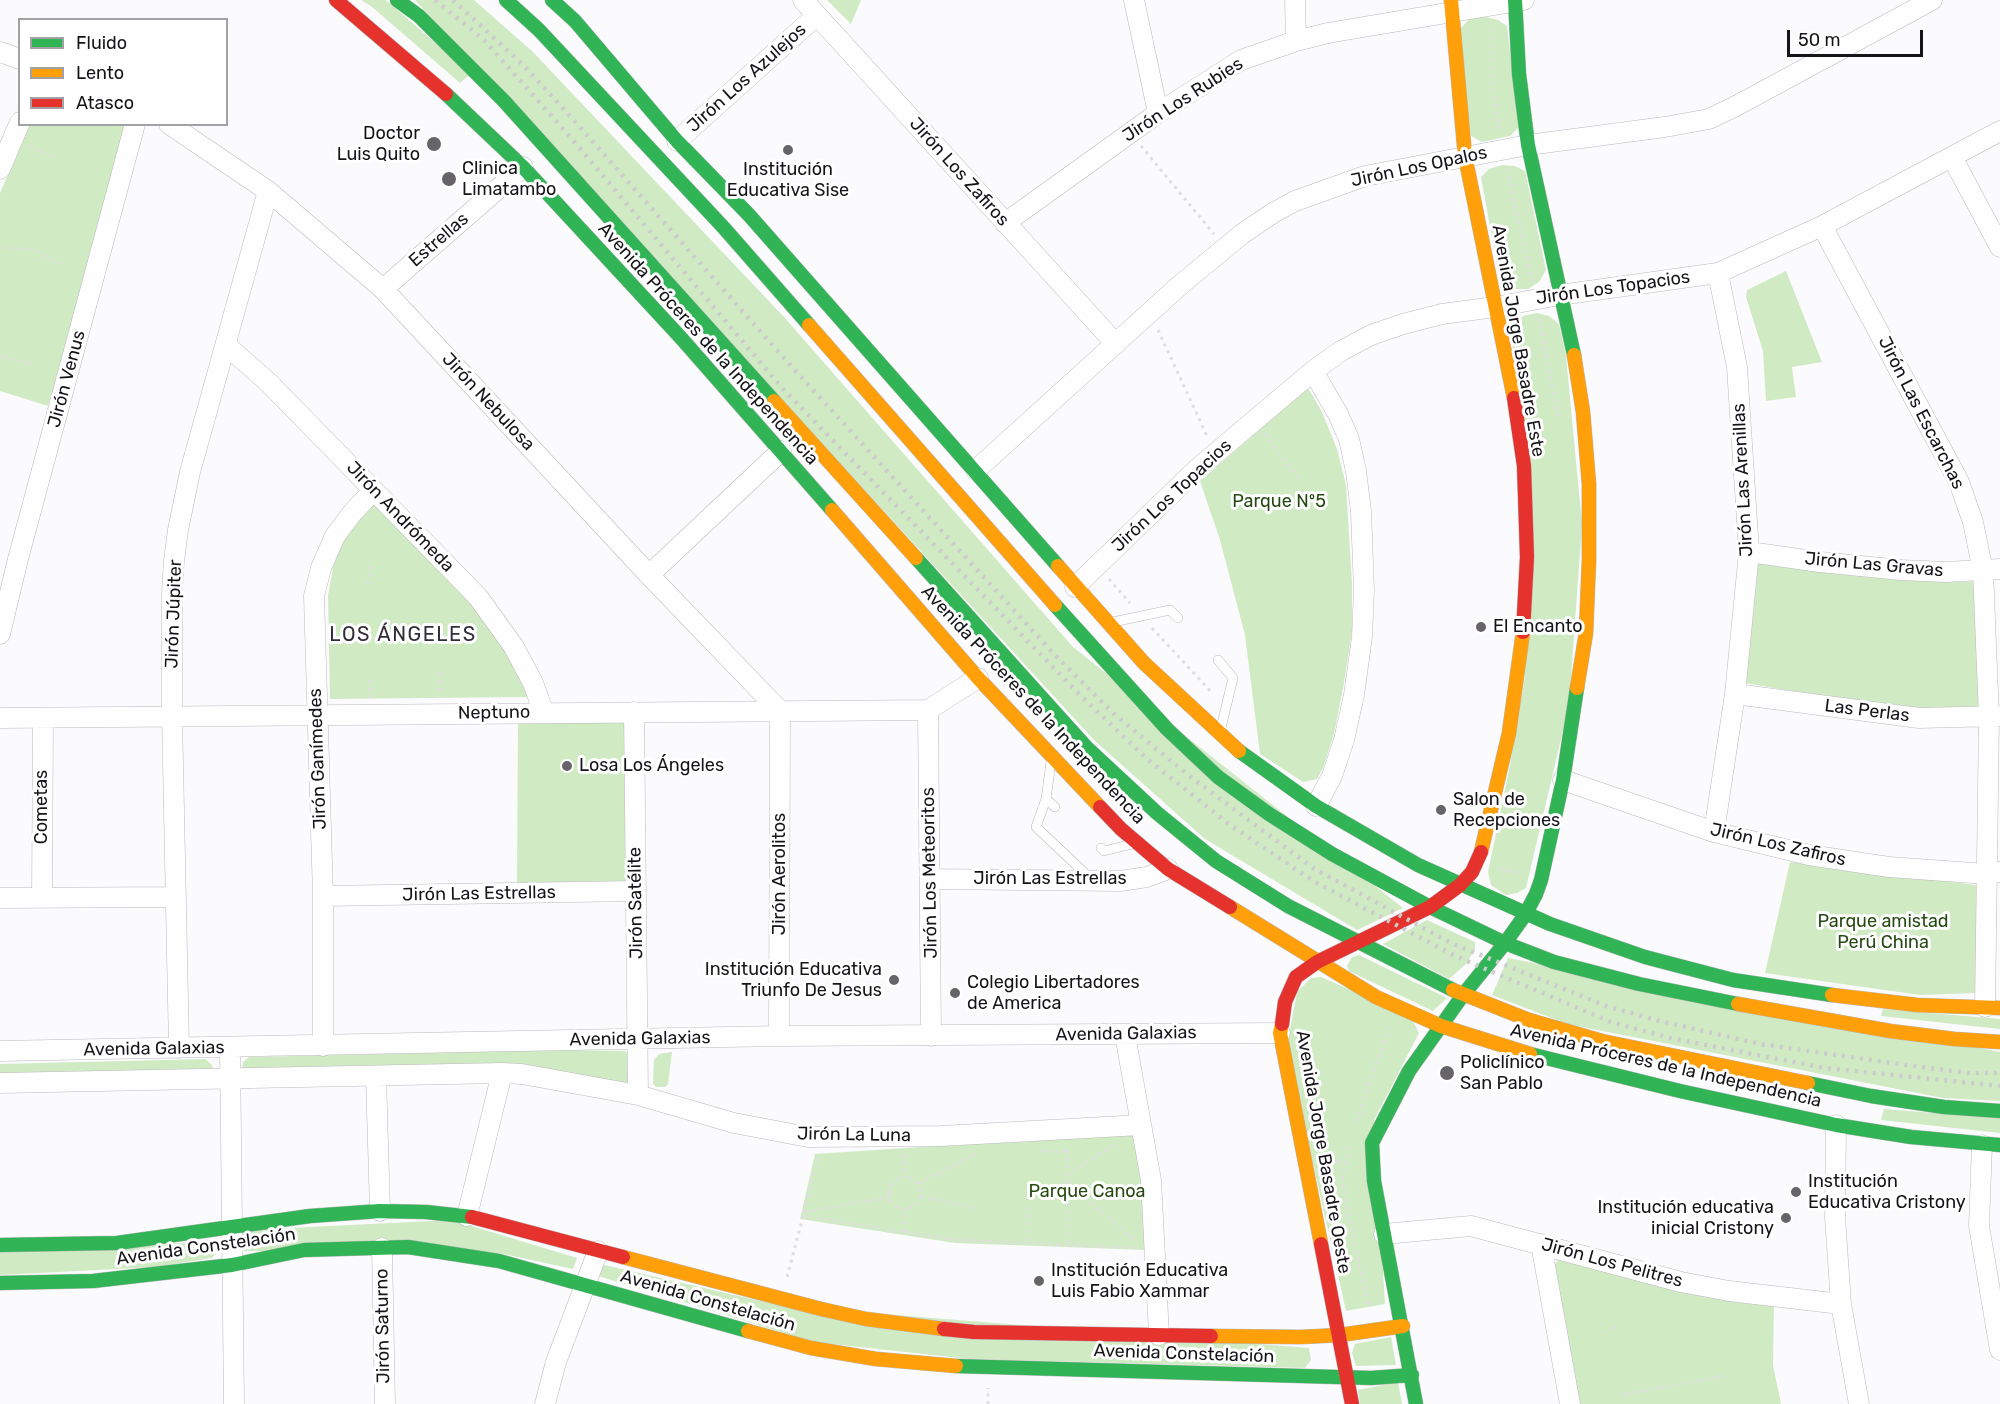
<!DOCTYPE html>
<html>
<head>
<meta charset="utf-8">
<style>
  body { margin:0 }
  #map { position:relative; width:2000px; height:1404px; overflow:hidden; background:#fbfafd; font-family:Rubik,sans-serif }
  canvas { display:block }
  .legend { position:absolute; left:18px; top:18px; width:210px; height:108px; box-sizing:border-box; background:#fff; border:2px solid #a2a1a3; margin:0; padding:8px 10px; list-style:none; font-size:18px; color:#161419 }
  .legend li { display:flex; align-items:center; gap:12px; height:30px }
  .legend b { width:30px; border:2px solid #a2a1a3 }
  .scale { position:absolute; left:1787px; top:30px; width:136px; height:27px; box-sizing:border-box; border:3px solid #161419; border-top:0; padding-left:8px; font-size:18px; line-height:21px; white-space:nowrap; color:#161419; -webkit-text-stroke:4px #fff; paint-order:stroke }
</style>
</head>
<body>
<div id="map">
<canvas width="2000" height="1404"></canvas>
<ul class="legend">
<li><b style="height:8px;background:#30b455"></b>Fluido</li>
<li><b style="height:8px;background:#ff9f0a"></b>Lento</li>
<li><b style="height:8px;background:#e5322d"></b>Atasco</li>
</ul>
<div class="scale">50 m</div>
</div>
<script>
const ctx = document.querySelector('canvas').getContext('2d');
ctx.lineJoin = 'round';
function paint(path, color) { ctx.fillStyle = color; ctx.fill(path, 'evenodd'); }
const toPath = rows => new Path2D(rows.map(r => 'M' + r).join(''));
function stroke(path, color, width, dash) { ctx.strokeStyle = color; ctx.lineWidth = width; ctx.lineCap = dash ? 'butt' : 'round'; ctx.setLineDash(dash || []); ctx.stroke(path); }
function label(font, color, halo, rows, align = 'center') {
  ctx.font = font + ' Rubik,sans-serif'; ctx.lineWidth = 6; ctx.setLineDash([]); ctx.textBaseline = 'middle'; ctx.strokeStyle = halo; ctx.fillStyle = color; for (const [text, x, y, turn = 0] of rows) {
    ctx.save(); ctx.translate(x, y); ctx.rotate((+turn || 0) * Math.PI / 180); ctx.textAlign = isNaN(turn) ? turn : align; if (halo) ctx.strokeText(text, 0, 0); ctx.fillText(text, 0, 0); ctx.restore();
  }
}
paint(toPath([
  [361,0,386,0,471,74,460,83,371,6],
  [415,0,474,0,533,52,784,317,1073,647,1403,908,1357,930,1205,839,1094,740],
  [827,0,861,0,851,24],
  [1471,17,1486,17,1498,20,1507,26,1519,127,1510,136,1482,142,1471,136,1459,30],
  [29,125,132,125,48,406,0,391,0,193],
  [1502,165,1515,166,1525,171,1546,270,1539,282,1528,289,1512,289,1500,281,1481,177,1489,169],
  [1786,271,1822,362,1792,367,1796,397,1766,401,1763,351,1746,297,1747,290],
  [1537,313,1549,316,1559,324,1566,356,1582,524,1569,705,1526,888,1517,893,1506,895,1491,885,1488,872,1509,770,1525,676,1512,333,1514,324,1523,316],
  [1308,388,1321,410,1337,449,1346,485,1352,584,1352,631,1344,683,1334,734,1323,768,1317,779,1303,782,1260,754,1245,635,1220,540,1200,481],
  [370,503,377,504,472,600,497,634,529,697,330,699,328,595,335,557,360,510],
  [1758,561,1911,580,1975,582,1981,706,1950,709,1913,709,1854,702,1745,683],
  [628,715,629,886,517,885,518,720],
  [1790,862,1976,885,1976,993,1920,995,1765,973],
  [1427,920,1475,942,1475,949,1466,964,1449,979,1383,944],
  [1359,955,1447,998,1433,1011,1349,971,1347,966,1352,957],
  [1508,958,2000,1052,2000,1101,1943,1098,1567,1024,1492,995],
  [1321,977,1411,1017,1419,1033,1374,1120,1385,1304,1346,1311,1287,1046,1297,992,1311,978],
  [1883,1009,2000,1019,2000,1029,1881,1016],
  [553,1050,625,1051,633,1058,632,1083,593,1084,242,1071,243,1062,249,1057],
  [672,1052,668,1084,665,1087,656,1087,653,1084,654,1060,659,1054],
  [205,1059,211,1064,214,1070,0,1078,0,1064],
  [1884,1109,2000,1118,2000,1133,1881,1120],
  [1133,1133,1145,1196,1146,1250,955,1243,800,1219,815,1154],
  [452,1220,577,1258,573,1269,499,1253,243,1251,239,1246,240,1235,248,1230],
  [216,1241,217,1252,212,1258,155,1267,0,1275,0,1252],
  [1560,1257,1774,1301,1773,1365,1781,1404,1576,1404,1550,1271],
  [600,1264,782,1306,1309,1348,1311,1360,1305,1368,969,1359,814,1342,595,1275],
  [1391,1337,1396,1365,1356,1366,1352,1353,1355,1344],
  [1398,1382,1402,1404,1360,1404,1358,1390]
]), '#d0ebc4');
const lane = toPath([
  [1113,622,1170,610,1178,618],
  [1218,660,1233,678,1221,728],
  [1051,762,1046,799,1055,807],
  [1046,799,1036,827,1091,879],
  [1101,848,1104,851,1132,844]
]);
const street = toPath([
  [803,0,1116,344],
  [1134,0,1158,113],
  [1295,0,1296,41],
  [0,52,20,59],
  [169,124,268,191,383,289,649,575,780,711],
  [677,141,816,16],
  [1952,157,2000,247],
  [0,169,20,122],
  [1005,223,1158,113,1241,60,1296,41,1328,33,1524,0],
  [1822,226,1959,482,1973,522,1983,571,1989,717,1985,1007],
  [383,289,523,167],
  [226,345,269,383,478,597,514,647,533,683,544,713],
  [1313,371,1338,414,1349,439,1356,471,1361,511,1364,590,1362,637,1354,695,1344,740,1332,776,1316,806],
  [976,470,1179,286,1242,234,1273,213,1295,201,1365,176,1528,145,1665,127,1709,119,1736,106,1932,0],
  [1749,552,1820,562,1901,570,1946,572,2000,569],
  [649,575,781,451],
  [1075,587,1197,469,1313,371,1341,351,1371,335,1403,324,1442,314,1495,307,1560,295,1718,273,1822,226,2000,131],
  [0,634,18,559,135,124],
  [1735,694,1919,718,2000,716],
  [928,710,931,1036],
  [634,712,638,1095],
  [0,718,928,710,978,678],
  [1563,780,1714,832,1809,855,1889,867,1987,874,2000,872],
  [1714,832,1735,694,1749,552,1737,367,1718,273],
  [930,879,1120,881,1147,877,1168,869],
  [323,896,636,891],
  [42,897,43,718],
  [0,898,175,897],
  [1125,1035,1151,1180,1159,1335],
  [779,1036,780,711],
  [323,1046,323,896,314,596,321,568,335,536,353,512,374,490],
  [179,1048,172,716,172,592,174,561,178,530,190,472,268,191],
  [230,1048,234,1404],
  [0,1051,779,1036,1280,1033],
  [376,1076,380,1211],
  [0,1083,502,1073,522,1074,638,1095,734,1123,808,1137,941,1136,1141,1125],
  [1836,1125,1835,1217,1841,1304,1859,1404],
  [1982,1145,1979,1226,2000,1350],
  [467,1216,502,1073],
  [1384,1234,1471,1226,1681,1282,1729,1291,1841,1304],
  [1541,1244,1570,1404],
  [382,1248,385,1404],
  [545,1404,556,1362,598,1251]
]);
const fast = toPath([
  [397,0,419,16,504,101,774,401],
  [506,0,539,30,724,228,809,325],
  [552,0,575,21,677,141,749,215,1058,566],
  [1515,0,1519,74,1528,145,1574,355],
  [446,94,523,167,682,339,832,510],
  [916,558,1087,748,1157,813,1216,861,1288,906,1453,990],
  [1055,605,1167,729,1218,777,1269,814,1332,854,1430,907,1505,943,1554,962,1639,984,1738,1004],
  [1239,751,1316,806,1418,865,1550,924,1645,957,1733,980,1832,995],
  [1530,1054,1680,1091,1836,1125,1911,1137,2000,1145],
  [1808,1083,1871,1096,1944,1107,2000,1111],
  [0,1245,117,1243,310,1216,380,1211,426,1212,472,1217],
  [0,1283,93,1281,232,1265,304,1250,408,1247,499,1261,748,1331],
  [956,1366,1371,1378,1412,1375],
  [1416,1404,1374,1181,1372,1143,1409,1071,1463,995,1505,943,1525,915,1536,894,1541,880,1563,780,1577,688]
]);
const slow = toPath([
  [1451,0,1465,156,1514,398],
  [809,325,1055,605],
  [1574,355,1583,412,1589,484,1589,560,1586,633,1577,688],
  [774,401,916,558],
  [832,510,978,678,1100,807],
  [1058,566,1144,663,1239,751],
  [1481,852,1509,733,1523,632],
  [1230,907,1376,997,1441,1026,1530,1054],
  [1453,990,1529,1020,1602,1041,1808,1083],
  [1832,995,1917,1005,2000,1008],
  [1738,1004,1890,1031,1954,1039,2000,1042],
  [1282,1024,1280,1033,1321,1244],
  [623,1257,821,1309,866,1319,944,1329],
  [748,1331,811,1348,876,1359,956,1366],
  [1211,1336,1301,1337,1340,1335,1403,1326]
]);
const jam = toPath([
  [336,0,446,94],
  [1514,398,1524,466,1527,557,1523,632],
  [1100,807,1121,829,1168,869,1230,907],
  [1282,1024,1285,1002,1296,977,1317,962,1430,907,1460,885,1472,872,1481,852],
  [472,1217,623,1257],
  [1321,1244,1352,1404],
  [944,1329,974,1332,1211,1336]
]);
stroke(lane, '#bbb9bd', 10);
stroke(street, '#bbb9bd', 21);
stroke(fast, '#bbb9bd', 15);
stroke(slow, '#bbb9bd', 15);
stroke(jam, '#bbb9bd', 15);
stroke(toPath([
  [1492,29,1493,92,1500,133],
  [30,146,55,158],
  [1141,146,1214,234],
  [1507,169,1532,282],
  [8,248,35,250,61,265],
  [1539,318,1559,421],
  [1158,330,1207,436],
  [0,357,36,364],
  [1265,434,1298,478],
  [1109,579,1130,603],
  [368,584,371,561],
  [1152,628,1213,694],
  [467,633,474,624],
  [439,673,439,697],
  [369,680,370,698],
  [1499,868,1521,874],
  [1446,959,1459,948],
  [1357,1121,1367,1088,1390,1028],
  [1349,1147,1343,1176,1345,1201,1369,1308],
  [1067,1150,1069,1245],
  [1040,1151,1067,1151],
  [905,1154,905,1176],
  [1328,1162,1345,1162],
  [1067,1175,1115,1145],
  '889 1193a16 16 0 1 1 32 0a16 16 0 1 1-32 0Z',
  [919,1183,976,1154],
  [1068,1183,1136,1241],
  [921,1196,975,1208],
  [1027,1207,1028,1243],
  [805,1212,889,1197],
  [803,1216,955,1240,1136,1248],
  [904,1232,905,1209],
  [787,1277,819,1156],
  [1613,1328,1621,1327],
  [1623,1395,1723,1376],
  [988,1404,988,1388]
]), '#dfdfdf', 3, [3, 4.5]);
stroke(lane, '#fefeff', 9);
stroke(street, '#fefeff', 20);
stroke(fast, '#30b455', 14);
stroke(slow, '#ff9f0a', 14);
stroke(jam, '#e5322d', 14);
stroke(toPath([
  [435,0,484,40,566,132,782,388,1081,696,1146,758,1230,825,1315,882,1455,956,1611,1022,1670,1038,1825,1068,2000,1086],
  [453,0,523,65,562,107,783,357,1053,653,1113,713,1192,778,1313,868,1451,943,1606,1006,1656,1020,1760,1044,1892,1063,1968,1073,2000,1073]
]), '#cccccd', 4.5, [3, 6]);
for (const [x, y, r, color] of [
  [434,144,8,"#666469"],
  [788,150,6,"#666469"],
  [449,179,8,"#666469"],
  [1481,627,6,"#666469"],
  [567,766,6,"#666469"],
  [1441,810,6,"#666469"],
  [894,980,6,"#666469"],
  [955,993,6,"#666469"],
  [1447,1073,8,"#666469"],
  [1796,1192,6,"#666469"],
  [1786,1218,6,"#666469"],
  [1039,1281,6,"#666469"]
]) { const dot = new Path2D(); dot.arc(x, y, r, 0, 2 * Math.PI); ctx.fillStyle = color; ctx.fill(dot); stroke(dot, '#fff', 2); }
label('18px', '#161419', '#fff', [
  ["Jirón Los Azulejos",747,78,-42],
  ["Jirón Los Rubies",1183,100,-33],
  ["Jirón Los Opalos",1419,167,-12],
  ["Jirón Los Zafiros",959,172,48],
  ["Estrellas",439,240,-41],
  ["Jirón Los Topacios",1613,288,-8],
  ["Avenida Jorge Basadre Este",1518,341,80],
  ["Avenida Próceres de la Independencia",708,344,48],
  ["Jirón Venus",67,379,-75],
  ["Jirón Nebulosa",488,402,47],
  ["Jirón Las Escarchas",1921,413,63],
  ["Jirón Las Arenillas",1743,480,-93],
  ["Jirón Los Topacios",1172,496,-43],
  ["Jirón Andrómeda",400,517,46],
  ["Jirón Las Gravas",1874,565,5],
  ["Jirón Júpiter",174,614,-88],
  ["Avenida Próceres de la Independencia",1033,705,47],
  ["Las Perlas",1867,711,7],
  ["Neptuno",494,713,-1],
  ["Jirón Ganímedes",318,759,-92],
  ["Cometas",42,807,-90],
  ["Jirón Los Zafiros",1778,845,13],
  ["Jirón Los Meteoritos",930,873,-91],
  ["Jirón Aerolitos",780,874,-90],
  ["Jirón Las Estrellas",1050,879],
  ["Jirón Las Estrellas",479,894,-1],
  ["Jirón Satélite",636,903,-91],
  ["Avenida Galaxias",1126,1034,-1],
  ["Avenida Galaxias",640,1039,-1],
  ["Avenida Galaxias",154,1049,-1],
  ["Avenida Próceres de la Independencia",1666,1066,13],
  ["Jirón La Luna",854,1135,1],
  ["Avenida Jorge Basadre Oeste",1323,1152,80],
  ["Avenida Constelación",206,1247,-8],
  ["Jirón Los Pelitres",1612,1263,15],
  ["Avenida Constelación",708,1301,16],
  ["Jirón Saturno",383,1326,-91],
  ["Avenida Constelación",1184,1354,2]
]);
label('18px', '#161419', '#fff', [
  ["Doctor",420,134,"right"],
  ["Luis Quito",420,155,"right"],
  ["Clinica",462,169],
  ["Limatambo",462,190],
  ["Institución",788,170,"center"],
  ["Educativa Sise",788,191,"center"],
  ["El Encanto",1493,627],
  ["Losa Los Ángeles",579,766],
  ["Salon de",1453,800],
  ["Recepciones",1453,821],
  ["Institución Educativa",882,970,"right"],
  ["Triunfo De Jesus",882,991,"right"],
  ["Colegio Libertadores",967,983],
  ["de America",967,1004],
  ["Policlínico",1460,1063],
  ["San Pablo",1460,1084],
  ["Institución",1808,1182],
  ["Educativa Cristony",1808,1203],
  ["Institución educativa",1774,1208,"right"],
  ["inicial Cristony",1774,1229,"right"],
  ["Institución Educativa",1051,1271],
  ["Luis Fabio Xammar",1051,1292]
], 'left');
label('18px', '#274a13', '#fff', [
  ["Parque Nº5",1279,502],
  ["Parque amistad",1883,922],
  ["Perú China",1883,943],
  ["Parque Canoa",1087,1192]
]);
ctx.letterSpacing = '1.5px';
label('20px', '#322e37', '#fff', [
  ["LOS ÁNGELES",403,635]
]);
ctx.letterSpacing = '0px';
</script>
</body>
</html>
